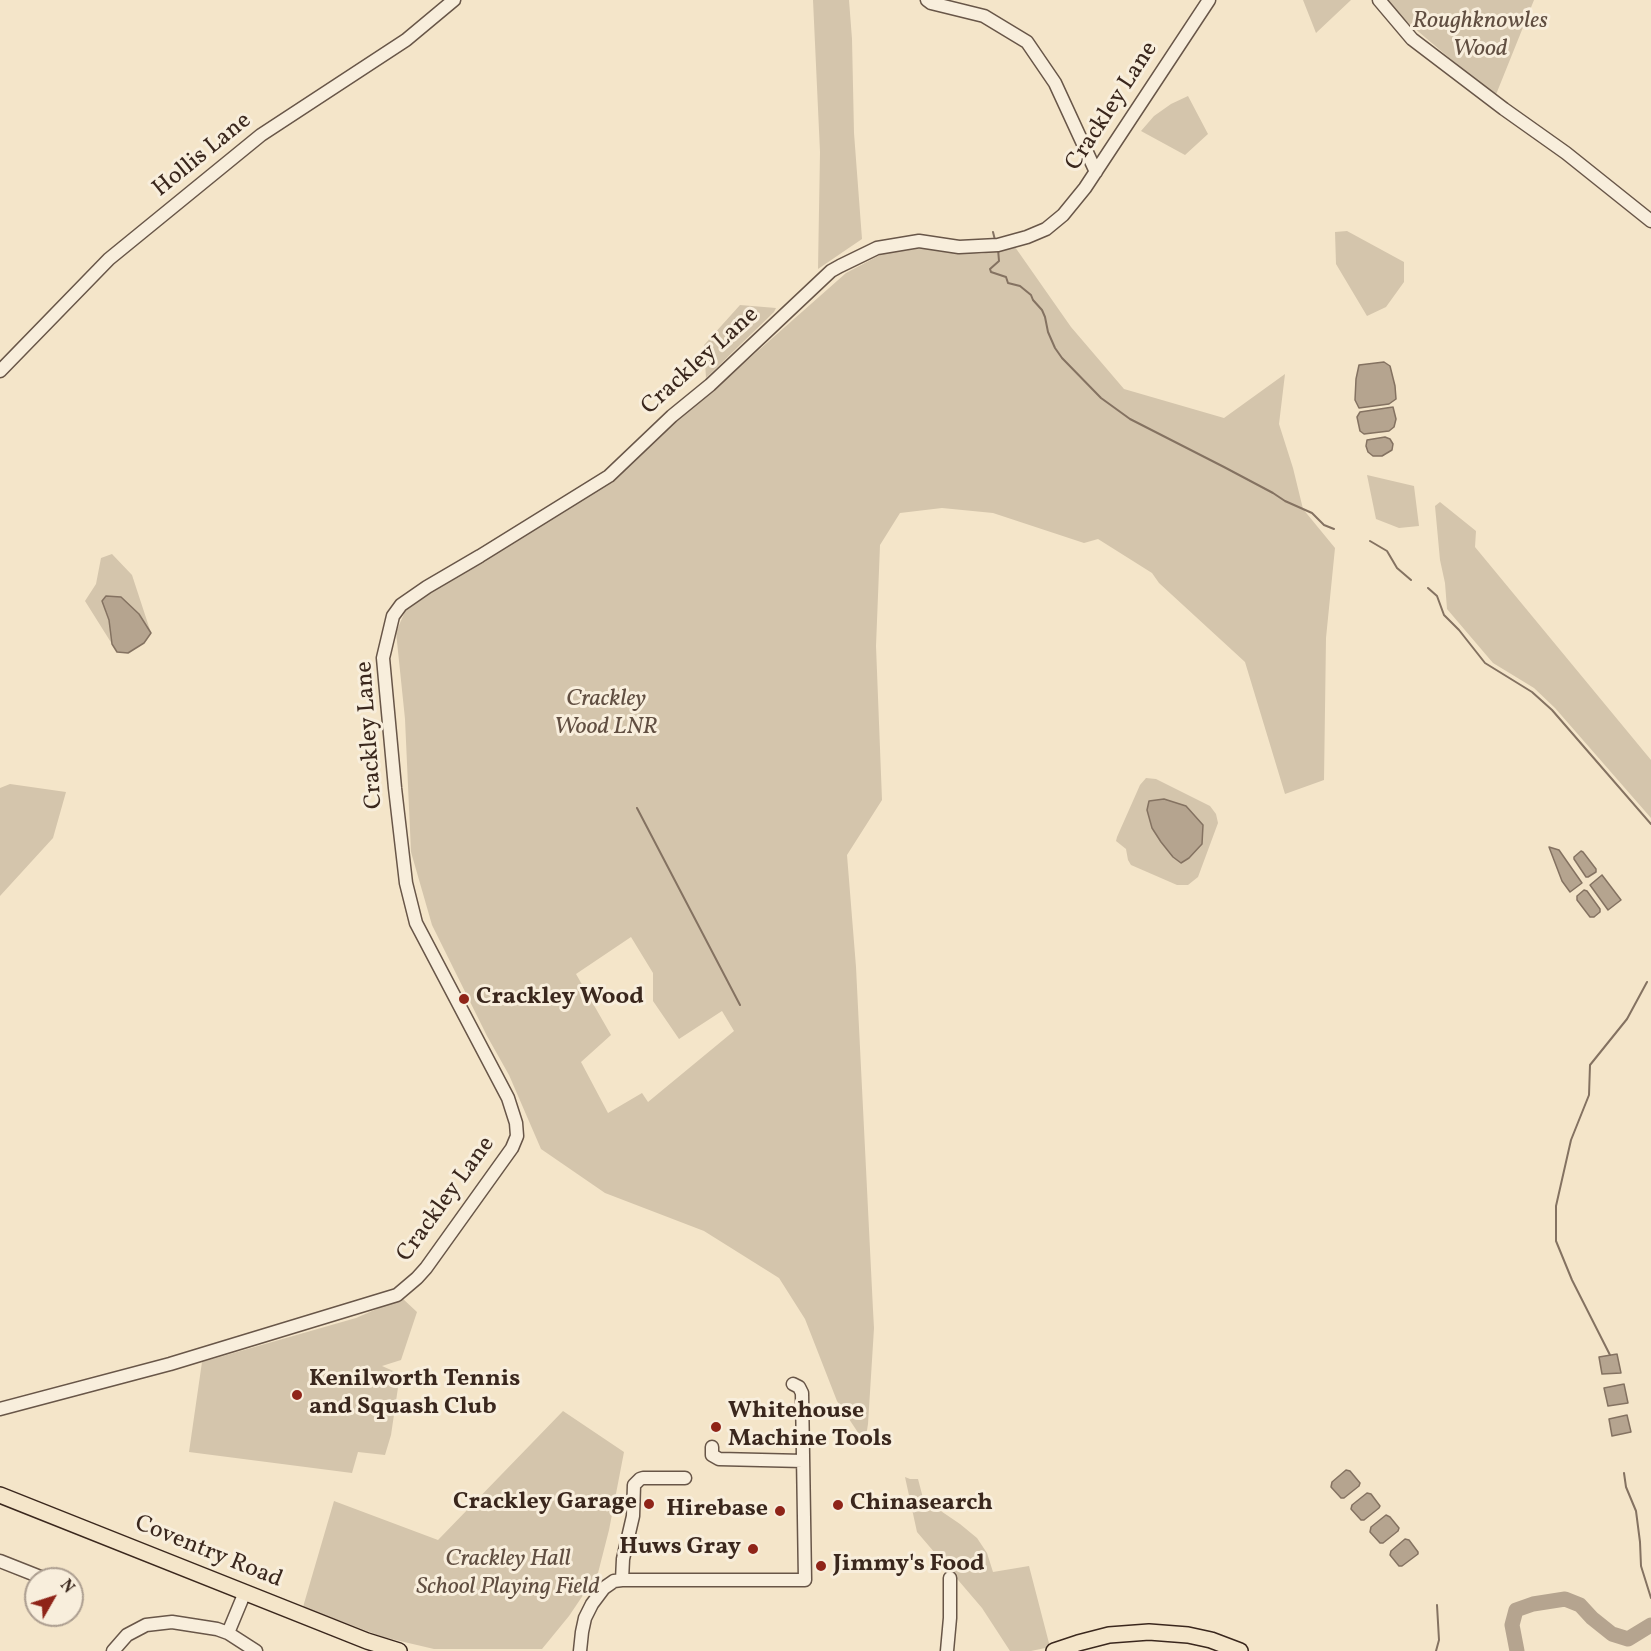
<!DOCTYPE html>
<html>
<head>
<meta charset="utf-8">
<style>
  body { margin:0 }
  #map { position:relative; width:1651px; height:1651px; overflow:hidden; background:#f4e5c9; font-family:Vollkorn,serif }
  canvas { display:block }
  .north { position:absolute; left:24px; top:1567px; width:60px; height:60px; box-sizing:border-box; background:#f8eedc; border:2px solid #ac9e90; border-radius:50%; rotate:51deg; font-size:16px; font-weight:700; line-height:24px; text-align:center; color:#3a271d }
  .north::after { content:''; display:block; margin:auto; width:21px; height:27px; background:#8f2418; clip-path:polygon(50% 0,100% 100%,50% 72%,0 100%) }
</style>
</head>
<body>
<div id="map">
<canvas width="1651" height="1651"></canvas>
<div class="north">N</div>
</div>
<script>
const ctx = document.querySelector('canvas').getContext('2d');
ctx.lineJoin = 'round';
function paint(path, color) { ctx.fillStyle = color; ctx.fill(path, 'evenodd'); }
const toPath = rows => new Path2D(rows.map(r => 'M' + r).join(''));
function stroke(path, color, width, dash) { ctx.strokeStyle = color; ctx.lineWidth = width; ctx.lineCap = dash ? 'butt' : 'round'; ctx.setLineDash(dash || []); ctx.stroke(path); }
function label(font, color, halo, rows, align = 'center') {
  ctx.font = font + ' Vollkorn,serif'; ctx.lineWidth = 6; ctx.setLineDash([]); ctx.textBaseline = 'middle'; ctx.strokeStyle = halo; ctx.fillStyle = color; for (const [text, x, y, turn = 0] of rows) {
    ctx.save(); ctx.translate(x, y); ctx.rotate((+turn || 0) * Math.PI / 180); ctx.textAlign = isNaN(turn) ? turn : align; if (halo) ctx.strokeText(text, 0, 0); ctx.fillText(text, 0, 0); ctx.restore();
  }
}
paint(toPath([
  [813,0,849,0,852,39,854,133,862,239,818,269,820,152],
  [1303,0,1351,0,1316,33],
  [1388,0,1534,0,1495,97,1399,15],
  [1188,96,1208,134,1185,155,1141,131,1154,116,1171,104],
  [1347,231,1404,262,1404,282,1386,307,1367,316,1336,264,1335,232],
  [1015,247,1071,327,1124,389,1224,418,1285,374,1279,424,1293,468,1303,509,1335,548,1326,638,1324,780,1285,794,1245,662,1159,583,1152,573,1098,539,1084,543,993,513,942,508,900,513,880,545,876,646,882,800,847,855,856,967,873,1310,874,1328,868,1424,865,1443,837,1401,805,1319,779,1278,704,1231,605,1193,541,1149,509,1075,487,1036,432,925,411,852,405,719,396,632,407,607,617,478,675,421,725,380,846,273,882,254,922,248,981,254],
  [631,937,653,973,653,1001,679,1039,722,1011,734,1031,648,1102,642,1093,608,1113,581,1062,611,1035,576,974],
  [740,305,776,308,774,312,706,378,704,345],
  [1367,475,1414,486,1419,526,1399,528,1376,519],
  [1440,502,1476,531,1475,547,1651,760,1651,818,1555,708,1534,688,1493,663,1447,609,1445,583,1440,560,1435,506],
  [112,554,132,575,151,633,139,614,105,611,109,620,112,644,85,601,96,584,101,558],
  [1146,778,1156,779,1210,806,1216,814,1218,823,1198,877,1188,885,1177,885,1131,865,1128,860,1126,849,1116,841,1117,837,1140,785],
  [1164,799,1161,842,1152,828,1147,810,1158,801],
  [10,784,66,792,53,838,0,896,0,788],
  [402,1298,417,1312,401,1360,382,1366,400,1374,391,1435,385,1455,358,1452,352,1473,189,1452,202,1362,356,1318],
  [563,1411,624,1452,609,1530,598,1573,569,1616,542,1649,434,1649,383,1637,303,1607,334,1501,438,1540],
  [905,1477,910,1479,918,1479,923,1498,926,1498,932,1505,960,1524,977,1538,987,1553,993,1572,1029,1566,1050,1647,1031,1651,1010,1651,982,1608,917,1532]
]), '#d4c5ac');
const water = toPath([
  [1384,362,1390,366,1395,386,1396,399,1389,404,1359,408,1355,400,1356,379,1359,365,1384,362],
  [1393,407,1396,419,1394,427,1389,431,1364,434,1360,431,1357,417,1360,412,1393,407],
  [1385,437,1390,439,1393,444,1392,450,1382,456,1373,456,1368,452,1366,446,1367,440,1385,437],
  [106,596,121,597,139,614,151,633,144,643,128,653,117,652,112,644,109,620,102,601,106,596],
  [1164,799,1186,806,1203,825,1202,844,1189,858,1181,863,1173,857,1161,842,1152,828,1147,810,1149,801,1164,799],
  [1549,847,1559,850,1582,883,1570,892,1562,881,1549,847],
  [1581,851,1583,852,1596,869,1596,872,1588,877,1586,877,1574,859,1574,857,1581,851],
  [1602,875,1621,900,1608,910,1590,885,1602,875],
  [1584,890,1587,891,1600,909,1600,912,1594,917,1590,917,1577,900,1577,896,1584,890],
  [1617,1354,1621,1373,1602,1374,1599,1357,1617,1354],
  [1624,1384,1628,1403,1608,1406,1604,1388,1624,1384],
  [1627,1415,1631,1432,1612,1436,1609,1419,1627,1415],
  [1346,1470,1350,1471,1360,1483,1359,1486,1344,1498,1341,1498,1331,1487,1332,1482,1346,1470],
  [1367,1493,1371,1494,1380,1506,1379,1508,1364,1520,1361,1520,1351,1509,1352,1505,1367,1493],
  [1386,1515,1390,1517,1399,1528,1398,1531,1383,1543,1380,1543,1370,1532,1371,1527,1386,1515],
  [1405,1539,1409,1540,1418,1552,1418,1554,1402,1566,1399,1566,1390,1555,1391,1551,1405,1539]
]);
paint(water, '#b5a48f');
stroke(water, '#847261', 1.5);
stroke(toPath([
  [993,232,995,240],
  [998,249,999,261,990,269,991,272,1006,277,1008,283,1020,286,1031,295,1033,300,1042,310,1045,317,1048,332,1055,348,1062,358,1101,398,1130,419,1224,467,1273,493,1285,501,1312,513,1324,525,1334,529],
  [1370,541,1387,551,1397,568,1411,580],
  [1428,588,1437,596,1444,615,1459,630,1485,663,1532,692,1552,710,1651,824],
  [637,808,740,1005],
  [1610,1355,1572,1280,1556,1241,1556,1206,1571,1140,1589,1095,1590,1065,1627,1019,1647,982],
  [1624,1473,1626,1487,1636,1511,1640,1542,1641,1566,1651,1598],
  [1436,1651,1439,1640,1437,1605]
]), '#847261', 2);
stroke(toPath([
  [1517,1651,1512,1625,1516,1610,1533,1604,1565,1599,1580,1605,1592,1618,1612,1634,1628,1639,1651,1625]
]), '#b5a48f', 15);
const minor = toPath([
  [927,0,931,3,984,16,1027,42,1055,83,1096,172],
  [1379,0,1412,39,1504,109,1566,153,1651,221],
  [0,371,109,259,261,135,406,40,454,0],
  [0,1409,170,1364,397,1295,417,1278,426,1268,512,1148,517,1136,516,1123,508,1098,416,923,406,883,395,788,383,658,393,616,401,605,427,587,480,556,609,476,672,416,710,385,831,271,840,266,877,248,919,241,959,247,998,245,1027,237,1046,229,1063,215,1085,188,1209,0],
  [712,1447,712,1455,719,1459,803,1461],
  [0,1561,43,1578],
  [622,1580,623,1559,633,1516,634,1485,640,1479,643,1478,685,1478],
  [228,1633,245,1592],
  [113,1651,127,1635,146,1625,172,1622,217,1629,228,1633,256,1651],
  [580,1651,582,1632,585,1618,592,1604,604,1588,614,1581,622,1580,805,1580,802,1393,799,1387,793,1384],
  [947,1651,950,1618,950,1578]
]);
const major = toPath([
  [0,1495,367,1641,399,1651],
  [1054,1651,1078,1643,1109,1635,1149,1632,1188,1635,1211,1640,1240,1651]
]);
stroke(minor, '#685648', 15);
stroke(major, '#3a271d', 18);
stroke(minor, '#f8eedc', 12);
stroke(major, '#f4e5c9', 15);
for (const [x, y, r, color] of [
  [464,999,6,"#8f2418"],
  [297,1395,6,"#8f2418"],
  [716,1427,6,"#8f2418"],
  [649,1504,6,"#8f2418"],
  [838,1505,6,"#8f2418"],
  [780,1511,6,"#8f2418"],
  [753,1549,6,"#8f2418"],
  [821,1566,6,"#8f2418"]
]) { const dot = new Path2D(); dot.arc(x, y, r, 0, 2 * Math.PI); ctx.fillStyle = color; ctx.fill(dot); stroke(dot, '#f8eedc', 2); }
label('italic 24px', '#604e41', '#f8eedc', [
  ["Roughknowles",1480,23],
  ["Wood",1480,51],
  ["Crackley",606,701],
  ["Wood LNR",606,729],
  ["Crackley Hall",508,1561],
  ["School Playing Field",508,1589]
]);
label('24px', '#3a271d', '#f8eedc', [
  ["Crackley Lane",1113,107,-57],
  ["Hollis Lane",203,156,-39],
  ["Crackley Lane",701,362,-42],
  ["Crackley Lane",371,735,-94],
  ["Crackley Lane",447,1200,-54],
  ["Coventry Road",208,1553,22]
]);
label('bold 24px', '#3a271d', '#f8eedc', [
  ["Crackley Wood",476,999],
  ["Kenilworth Tennis",309,1381],
  ["and Squash Club",309,1409],
  ["Whitehouse",728,1413],
  ["Machine Tools",728,1441],
  ["Crackley Garage",637,1504,"right"],
  ["Chinasearch",850,1505],
  ["Hirebase",768,1511,"right"],
  ["Huws Gray",741,1549,"right"],
  ["Jimmy's Food",833,1566]
], 'left');
</script>
</body>
</html>
